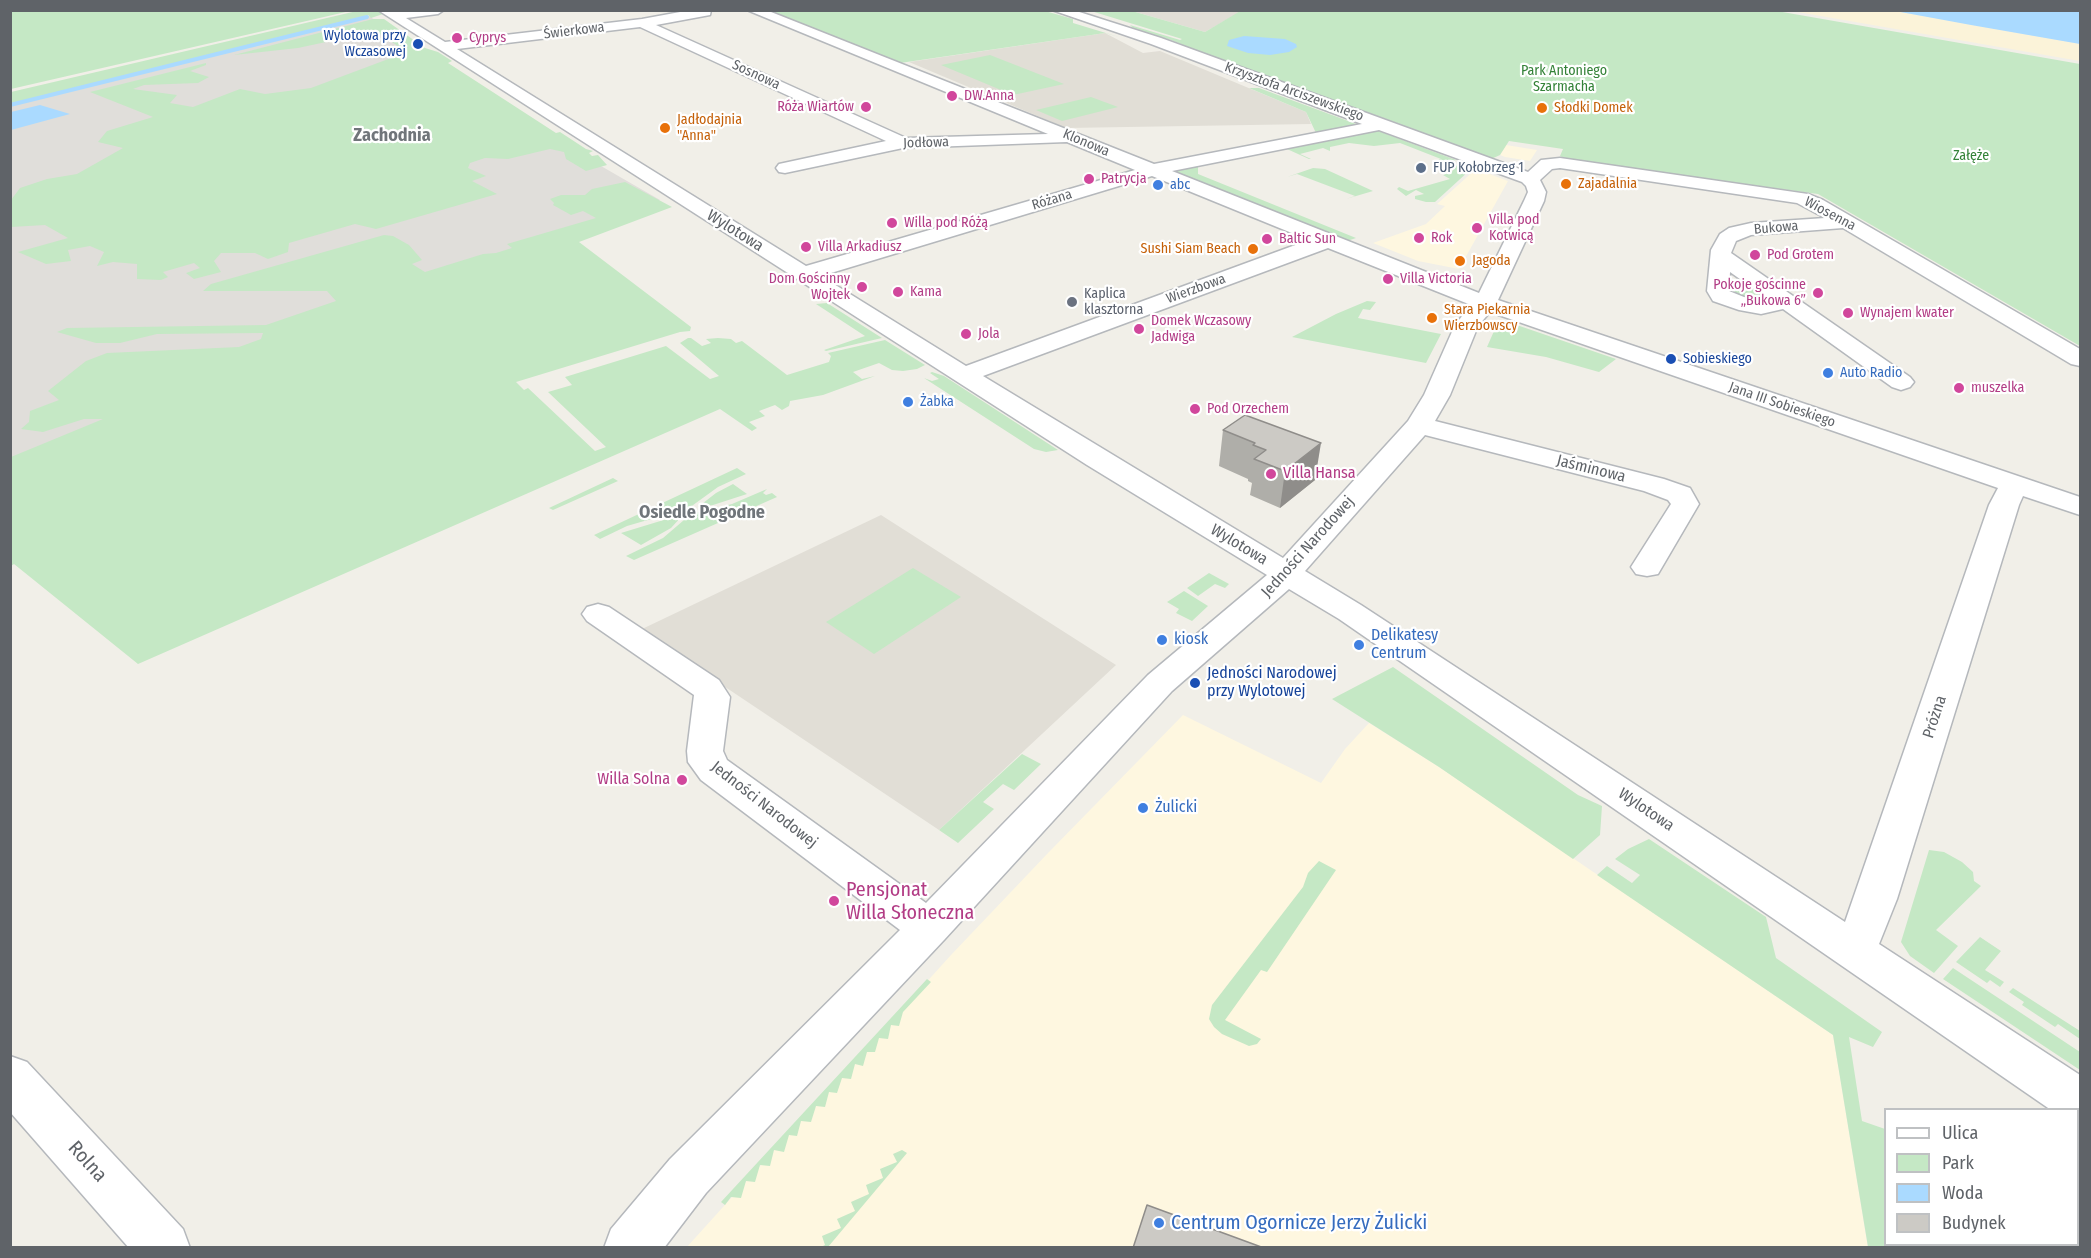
<!DOCTYPE html>
<html>
<head>
<meta charset="utf-8">
<style>
  body { margin:0 }
  #map { position:relative; width:2091px; height:1258px; overflow:hidden; background:#f1efe8; font-family:"Fira Sans Condensed",sans-serif }
  canvas { display:block }
  .frame { position:absolute; inset:0; border:12px solid #5f6368; pointer-events:none }
  .legend { position:absolute; left:1884px; top:1108px; width:195px; height:138px; box-sizing:border-box; background:#fff; border:2px solid #bfc1c3; margin:0; padding:8px 10px; list-style:none; font-size:18px; color:#5f6368 }
  .legend li { display:flex; align-items:center; gap:12px; height:30px }
  .legend b { width:30px; border:2px solid #bfc1c3 }
</style>
</head>
<body>
<div id="map">
<canvas width="2091" height="1258"></canvas>
<div class="frame"></div>
<ul class="legend">
<li><b style="height:8px;background:#fff"></b>Ulica</li>
<li><b style="height:16px;background:#c5e8c5"></b>Park</li>
<li><b style="height:16px;background:#aadaff"></b>Woda</li>
<li><b style="height:16px;background:#cccac5"></b>Budynek</li>
</ul>
</div>
<script>
const ctx = document.querySelector('canvas').getContext('2d');
ctx.lineJoin = 'round';
function paint(path, color) { ctx.fillStyle = color; ctx.fill(path, 'evenodd'); }
const toPath = rows => new Path2D(rows.map(r => 'M' + r).join(''));
function stroke(path, color, width, dash) { ctx.strokeStyle = color; ctx.lineWidth = width; ctx.lineCap = dash ? 'butt' : 'round'; ctx.setLineDash(dash || []); ctx.stroke(path); }
function label(font, color, halo, rows, align = 'center') {
  ctx.font = font + ' "Fira Sans Condensed",sans-serif'; ctx.lineWidth = 4.5; ctx.setLineDash([]); ctx.textBaseline = 'middle'; ctx.strokeStyle = halo; ctx.fillStyle = color; for (const [text, x, y, turn = 0] of rows) {
    ctx.save(); ctx.translate(x, y); ctx.rotate((+turn || 0) * Math.PI / 180); ctx.textAlign = isNaN(turn) ? turn : align; if (halo) ctx.strokeText(text, 0, 0); ctx.fillText(text, 0, 0); ctx.restore();
  }
}
paint(toPath([
  [1506,145,1537,150,1530,161,1505,157,1500,155],
  [1476,169,1508,181,1459,269,1418,261,1373,243,1426,224,1445,206,1437,204],
  [1183,715,1321,783,1345,749,1369,723,1439,767,1833,1035,1868,1248,686,1248,951,955,1049,852]
]), '#fef7e0');
paint(toPath([
  [361,11,601,166,660,200,11,469,10,95]
]), '#e0deda');
paint(toPath([
  [1132,11,1242,11,1205,32],
  [1105,33,1143,53,1160,51,1306,112,1311,124,1066,128,909,62],
  [881,515,1116,665,939,830,640,630]
]), '#e1ded6');
paint(toPath([
  [11,10,350,10,350,11,11,89],
  [361,10,377,11,383,14,371,18,368,15,11,104,11,92],
  [1242,10,1771,10,2080,64,2080,346,1818,194,1568,160,1560,156,1563,149,1509,141,1500,155,1489,160,1397,123,1207,55,1171,40,1134,29,1130,25,1180,40,1182,39,1091,11,1132,11,1205,32],
  [765,11,1045,11,1073,19,1073,23,1119,37,1105,33,900,63],
  [373,19,384,19,425,48,438,52,452,61,448,63,556,133,560,132,586,149,593,151,589,153,592,156,598,155,607,165,586,171,566,159,564,152,550,149,508,159,485,158,470,163,468,168,486,176,472,181,497,194,376,229,355,224,289,243,288,252,268,259,255,253,221,253,214,261,221,272,194,279,186,273,200,268,194,263,163,272,168,277,161,280,137,279,137,264,113,262,97,266,104,252,90,246,68,250,71,261,46,264,18,252,68,238,45,225,11,227,11,200,20,188,47,179,77,174,123,148,98,142,107,131,153,117,90,92,206,63,206,65,190,71,209,77,198,83,144,85,133,89,177,95,170,103,193,107,240,89,265,94,311,88,407,52,380,34,340,39,298,48,234,55],
  [990,55,1064,84,1013,95,941,65],
  [1249,88,1259,88,1359,125,1316,133,1306,112],
  [1091,97,1118,107,1062,121,1036,110],
  [1373,129,1456,160,1439,163,1435,161,1441,159,1400,143,1374,146,1349,143,1330,147,1330,151,1323,148,1300,154,1311,159,1309,159,1287,149,1207,163],
  [1462,162,1471,167,1470,170,1435,202,1426,202,1415,199,1415,196,1424,194,1416,190,1406,196,1397,189,1399,187,1408,191,1450,179,1443,175,1452,172,1454,167],
  [1198,165,1198,174,1356,238,1347,241,1167,170],
  [1313,168,1325,169,1373,191,1346,199,1355,196,1297,174,1287,177],
  [625,182,672,207,579,242,691,327,690,331,680,332,516,382,524,390,528,388,595,451,606,447,548,392,572,385,565,377,666,346,710,379,719,376,680,343,688,338,691,338,702,346,711,343,706,339,718,338,731,339,736,343,742,341,787,375,829,362,831,356,828,353,885,340,925,365,917,369,903,371,892,370,879,363,853,372,862,379,875,376,823,395,790,401,789,406,782,410,775,405,759,411,765,416,749,422,757,428,752,431,720,409,138,664,14,564,11,566,11,457,103,419,84,419,43,432,21,429,29,422,30,411,59,400,48,391,86,361,107,353,239,347,261,339,263,333,157,334,120,343,96,343,57,332,67,328,266,325,336,301,327,291,203,291,211,284,384,235,393,236,409,245,422,260,412,264,425,272,483,254,496,253,512,248,507,244,596,218,583,211,571,215,553,205,554,203,550,199,561,195,585,195,592,189],
  [1738,285,1757,288,1771,300,1738,301,1725,288],
  [1367,301,1376,302,1370,310,1363,309,1358,318,1441,334,1426,363,1292,337,1336,314],
  [827,303,882,338,826,351,824,350,865,336,816,304],
  [1498,322,1508,322,1616,359,1599,372,1546,357,1487,347],
  [932,372,944,376,1058,450,1046,452,1034,449,924,378,932,381,939,379,930,373],
  [737,468,746,474,718,487,689,508,627,526,600,539,594,535],
  [613,478,618,481,553,510,549,508],
  [733,484,747,494,713,505,698,507,716,493],
  [767,489,763,493,766,495,772,493,777,497,634,560,626,556,663,538,691,514,732,504],
  [680,515,682,516,671,528,641,545,621,533],
  [913,568,961,597,874,654,826,622],
  [1209,573,1229,584,1225,588,1215,584,1198,596,1187,588],
  [1184,591,1208,606,1192,621,1176,613,1179,609,1167,602],
  [1393,667,1578,795,1602,806,1600,835,1573,859,1439,767,1332,699],
  [1022,754,1041,764,1014,790,1003,784,983,802,994,809,958,843,939,830],
  [1649,839,1766,917,1776,958,1882,1032,1873,1047,1849,1037,1862,1121,1885,1129,1886,1244,1922,1245,1922,1247,1868,1247,1833,1035,1597,875,1607,866,1632,883,1640,875,1615,859,1628,849],
  [1929,850,1944,852,1962,862,1973,872,1974,881,1981,886,1936,930,1958,946,1934,973,1910,956,1901,942],
  [1319,861,1336,870,1267,972,1261,970,1225,1020,1261,1039,1257,1044,1249,1046,1222,1034,1214,1027,1209,1019,1212,1005,1303,887,1308,873],
  [1980,937,2001,951,1985,970,2004,982,2000,987,1990,980,1987,983,1956,962],
  [1953,968,2080,1052,2080,1070,1943,979],
  [927,979,931,982,903,1012,899,1026,891,1025,888,1039,879,1038,875,1052,867,1052,863,1066,855,1064,851,1079,842,1078,837,1093,829,1092,825,1107,816,1106,811,1122,801,1121,797,1136,789,1135,784,1152,774,1150,770,1166,760,1165,755,1182,746,1181,741,1198,731,1197,725,1205,721,1202],
  [2013,988,2080,1031,2080,1039,2058,1024,2055,1027,2022,1005,2024,1002,2009,992],
  [902,1150,907,1153,828,1247,821,1247,825,1245,822,1236,841,1228,837,1219,855,1211,851,1202,869,1194,866,1185,883,1178,880,1169,897,1162,893,1154]
]), '#c5e8c5');
paint(toPath([
  [1792,11,1895,11,2080,44,2080,61]
]), '#fbf3d9');
paint(toPath([
  [1895,11,2080,11,2080,44,1971,25],
  [1244,36,1285,39,1296,44,1297,47,1289,52,1270,55,1248,53,1227,46,1229,40],
  [40,105,70,114,11,130,11,112]
]), '#aadaff');
stroke(toPath([
  [10,105,367,17]
]), '#aadaff', 4);
const minor = toPath([
  [378,10,444,10,438,14,406,18,445,42,642,19,691,10,711,10,710,15,656,25,906,138,1048,134,747,10,766,10,1154,164,1362,124,1151,44,1052,10,1073,10,1161,38,1528,172,1541,160,1560,158,1808,194,1823,200,2080,349,2080,366,2071,364,1843,228,1751,235,1736,241,1731,253,1910,377,1914,382,1910,387,1901,390,1892,387,1783,309,1761,314,1739,310,1713,301,1707,291,1711,250,1720,234,1729,228,1751,223,1825,218,1797,203,1560,168,1552,169,1540,180,1546,192,1544,201,1498,300,2080,497,2080,515,2023,496,2019,505,1897,899,1879,944,2080,1075,2080,1124,2078,1123,2078,1110,2051,1110,1339,619,1289,589,1172,691,944,940,706,1193,664,1248,604,1248,611,1229,670,1159,900,930,701,780,688,762,687,751,694,695,587,621,582,614,587,607,598,604,609,607,719,680,730,697,723,751,727,760,926,903,1148,675,1267,575,1087,465,378,10],
  [640,27,886,141,779,164,776,168,779,172,785,173,903,148,1067,142,1135,170,806,266,457,49,640,27],
  [1379,130,1522,182,1526,186,1528,192,1524,201,1479,293,1172,171,1379,130],
  [1152,176,1309,240,966,366,821,276,1152,176],
  [1328,248,1471,305,1455,325,1424,395,1408,421,1283,558,983,376,1328,248],
  [1730,272,1768,299,1761,300,1744,297,1729,291,1730,272],
  [1490,312,1998,488,1989,505,1845,922,1361,605,1305,571,1425,435,1644,491,1668,500,1671,504,1631,567,1636,574,1647,576,1658,574,1699,504,1690,488,1664,479,1435,421,1450,395,1478,326,1490,312],
  [10,1056,27,1062,183,1229,190,1248,129,1248,10,1112,10,1056]
]);
stroke(minor, '#b5b8bc', 3);
paint(minor, '#fff');
paint(toPath([
  [1245,415,1315,480,1280,508,1250,495,1252,483,1248,481,1248,479,1219,466,1223,430]
]), '#afaea9');
paint(toPath([
  [1321,443,1315,480,1280,508,1285,471]
]), '#8f8d8a');
const building = toPath([
  [1245,415,1321,443,1285,471,1254,459,1266,450,1253,445,1255,443,1223,430,1245,415],
  [1147,1205,1264,1248,1133,1248,1147,1205]
]);
paint(building, '#cccac5');
stroke(building, '#8f8d8a', 1.5);
for (const [x, y, r, color] of [
  [457,38,6,"#d1479c"],
  [418,44,6,"#1a4fb4"],
  [952,96,6,"#d1479c"],
  [866,107,6,"#d1479c"],
  [1542,108,6,"#e8710a"],
  [665,128,6,"#e8710a"],
  [1421,168,6,"#5c6f8a"],
  [1089,179,6,"#d1479c"],
  [1566,184,6,"#e8710a"],
  [1158,185,6,"#3f7fe0"],
  [892,223,6,"#d1479c"],
  [1477,228,6,"#d1479c"],
  [1419,238,6,"#d1479c"],
  [1267,239,6,"#d1479c"],
  [806,247,6,"#d1479c"],
  [1253,249,6,"#e8710a"],
  [1755,255,6,"#d1479c"],
  [1460,261,6,"#e8710a"],
  [1388,279,6,"#d1479c"],
  [862,287,6,"#d1479c"],
  [898,292,6,"#d1479c"],
  [1818,293,6,"#d1479c"],
  [1072,302,6,"#6b7280"],
  [1848,313,6,"#d1479c"],
  [1432,318,6,"#e8710a"],
  [1139,329,6,"#d1479c"],
  [966,334,6,"#d1479c"],
  [1671,359,6,"#1a4fb4"],
  [1828,373,6,"#3f7fe0"],
  [1959,388,6,"#d1479c"],
  [908,402,6,"#3f7fe0"],
  [1195,409,6,"#d1479c"],
  [1271,474,6,"#d1479c"],
  [1162,640,6,"#3f7fe0"],
  [1359,645,6,"#3f7fe0"],
  [1195,683,6,"#1a4fb4"],
  [682,780,6,"#d1479c"],
  [1143,808,6,"#3f7fe0"],
  [834,901,6,"#d1479c"],
  [1159,1223,6,"#3f7fe0"]
]) { const dot = new Path2D(); dot.arc(x, y, r, 0, 2 * Math.PI); ctx.fillStyle = color; ctx.fill(dot); stroke(dot, '#fff', 2); }
label('14px', '#5f6368', '#fff', [
  ["Świerkowa",574,31,-7],
  ["Sosnowa",756,75,25],
  ["Krzysztofa Arciszewskiego",1294,92,20],
  ["Jodłowa",926,143,-2],
  ["Klonowa",1086,143,23],
  ["Różana",1052,200,-17],
  ["Wiosenna",1830,214,28],
  ["Bukowa",1776,228,-5],
  ["Wierzbowa",1196,289,-20],
  ["Jana III Sobieskiego",1782,405,19]
]);
label('14px', '#164399', '#fff', [
  ["Wylotowa przy",406,36],
  ["Wczasowej",406,52],
  ["Sobieskiego",1683,359,"left"]
], 'right');
label('14px', '#b23c85', '#fff', [
  ["Cyprys",469,38],
  ["DW.Anna",964,96],
  ["Róża Wiartów",854,107,"right"],
  ["Patrycja",1101,179],
  ["Villa pod",1489,220],
  ["Kotwicą",1489,236],
  ["Willa pod Różą",904,223],
  ["Rok",1431,238],
  ["Baltic Sun",1279,239],
  ["Villa Arkadiusz",818,247],
  ["Pod Grotem",1767,255],
  ["Dom Gościnny",850,279,"right"],
  ["Wojtek",850,295,"right"],
  ["Villa Victoria",1400,279],
  ["Pokoje gościnne",1806,285,"right"],
  ["„Bukowa 6”",1806,301,"right"],
  ["Kama",910,292],
  ["Wynajem kwater",1860,313],
  ["Domek Wczasowy",1151,321],
  ["Jadwiga",1151,337],
  ["Jola",978,334],
  ["muszelka",1971,388],
  ["Pod Orzechem",1207,409]
], 'left');
label('14px', '#348238', '#fff', [
  ["Park Antoniego",1564,71],
  ["Szarmacha",1564,87],
  ["Załęże",1971,156]
]);
label('14px', '#c56008', '#fff', [
  ["Słodki Domek",1554,108],
  ["Jadłodajnia",677,120],
  ["\"Anna\"",677,136],
  ["Zajadalnia",1578,184],
  ["Sushi Siam Beach",1241,249,"right"],
  ["Jagoda",1472,261],
  ["Stara Piekarnia",1444,310],
  ["Wierzbowscy",1444,326]
], 'left');
label('14px', '#4e5e75', '#fff', [
  ["FUP Kołobrzeg 1",1433,168]
], 'left');
label('14px', '#366cbe', '#fff', [
  ["abc",1170,185],
  ["Auto Radio",1840,373],
  ["Żabka",920,402]
], 'left');
label('14px', '#5b616d', '#fff', [
  ["Kaplica",1084,294],
  ["klasztorna",1084,310]
], 'left');
label('16px', '#5f6368', '#fff', [
  ["Wylotowa",735,231,32],
  ["Jaśminowa",1591,469,14],
  ["Wylotowa",1239,545,31],
  ["Jedności Narodowej",1308,547,-48],
  ["Próżna",1935,717,-72],
  ["Jedności Narodowej",764,805,38],
  ["Wylotowa",1646,810,34]
]);
label('16px', '#b23c85', '#fff', [
  ["Villa Hansa",1283,474],
  ["Willa Solna",670,780,"right"]
], 'left');
label('16px', '#366cbe', '#fff', [
  ["Delikatesy",1371,636],
  ["Centrum",1371,654],
  ["kiosk",1174,640],
  ["Żulicki",1155,808]
], 'left');
label('16px', '#164399', '#fff', [
  ["Jedności Narodowej",1207,674],
  ["przy Wylotowej",1207,692]
], 'left');
label('bold 18px', '#70757a', '#fff', [
  ["Zachodnia",392,136]
]);
label('bold 18px', '#70757a', '#fff', [
  ["Osiedle Pogodne",702,513]
]);
label('20px', '#b23c85', '#fff', [
  ["Pensjonat",846,890],
  ["Willa Słoneczna",846,913]
], 'left');
label('20px', '#5f6368', '#fff', [
  ["Rolna",87,1162,48]
]);
label('20px', '#366cbe', '#fff', [
  ["Centrum Ogornicze Jerzy Żulicki",1171,1223]
], 'left');
</script>
</body>
</html>
